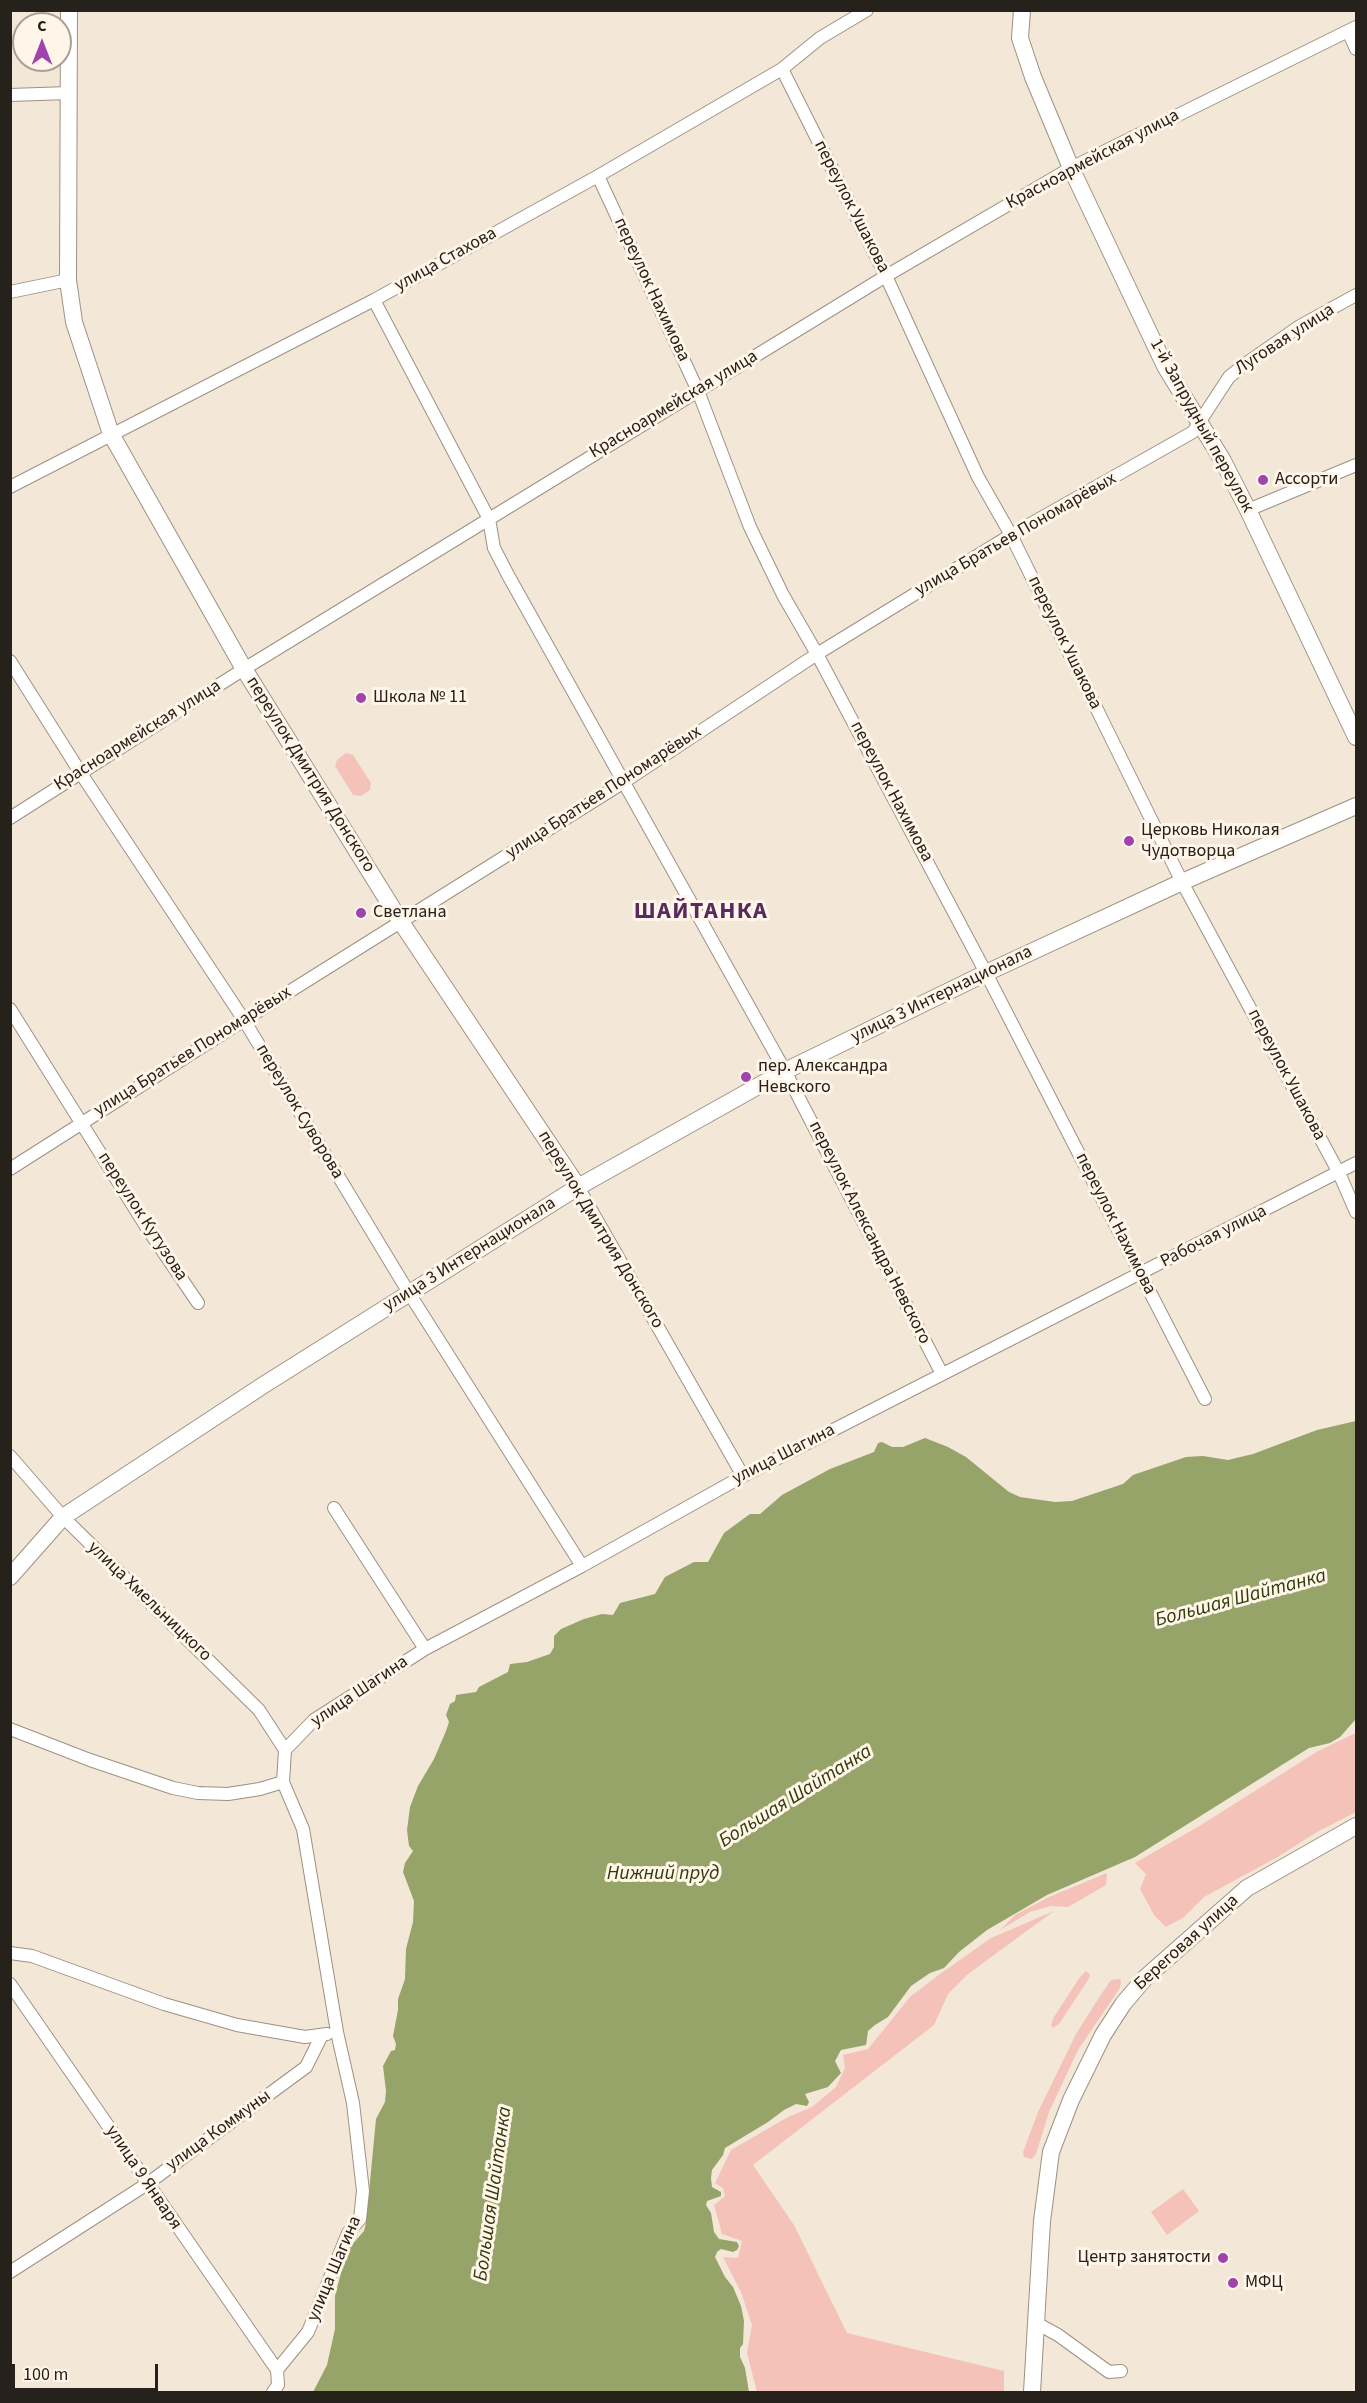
<!DOCTYPE html>
<html>
<head>
<meta charset="utf-8">
<style>
  body { margin:0 }
  #map { position:relative; width:1367px; height:2403px; overflow:hidden; background:#f3e7d7; font-family:"Source Sans 3",sans-serif }
  canvas { display:block }
  .frame { position:absolute; inset:0; border:12px solid #26211b; pointer-events:none }
  .north { position:absolute; left:12px; top:12px; width:60px; height:60px; box-sizing:border-box; background:#fff5e8; border:2px solid #a8a096; border-radius:50%; rotate:0deg; font-size:16px; font-weight:700; line-height:24px; text-align:center; color:#26211b }
  .north::after { content:''; display:block; margin:auto; width:21px; height:27px; background:#9f43ad; clip-path:polygon(50% 0,100% 100%,50% 72%,0 100%) }
  .scale { position:absolute; left:12px; top:2364px; width:146px; height:27px; box-sizing:border-box; border:3px solid #26211b; border-top:0; padding-left:8px; font-size:18px; line-height:21px; white-space:nowrap; color:#26211b; -webkit-text-stroke:4px #fff5e8; paint-order:stroke }
</style>
</head>
<body>
<div id="map">
<canvas width="1367" height="2403"></canvas>
<div class="frame"></div>
<div class="north">С</div>
<div class="scale">100 m</div>
</div>
<script>
const ctx = document.querySelector('canvas').getContext('2d');
ctx.lineJoin = 'round';
function paint(path, color) { ctx.fillStyle = color; ctx.fill(path, 'evenodd'); }
const toPath = rows => new Path2D(rows.map(r => 'M' + r).join(''));
function stroke(path, color, width, dash) { ctx.strokeStyle = color; ctx.lineWidth = width; ctx.lineCap = dash ? 'butt' : 'round'; ctx.setLineDash(dash || []); ctx.stroke(path); }
function label(font, color, halo, rows, align = 'center') {
  ctx.font = font + ' "Source Sans 3",sans-serif'; ctx.lineWidth = 6; ctx.setLineDash([]); ctx.textBaseline = 'middle'; ctx.strokeStyle = halo; ctx.fillStyle = color; for (const [text, x, y, turn = 0] of rows) {
    ctx.save(); ctx.translate(x, y); ctx.rotate((+turn || 0) * Math.PI / 180); ctx.textAlign = isNaN(turn) ? turn : align; if (halo) ctx.strokeText(text, 0, 0); ctx.fillText(text, 0, 0); ctx.restore();
  }
}
paint(toPath([
  [346,753,353,755,371,783,370,790,361,796,353,795,335,766,337,760],
  [1356,1733,1356,1812,1317,1832,1276,1858,1204,1897,1184,1917,1166,1927,1154,1915,1140,1889,1146,1874,1135,1863,1201,1825,1318,1751],
  [1107,1873,1106,1885,1068,1907,1051,1906,1030,1912,1000,1930,1015,1915,1049,1897],
  [1054,1911,968,1974,948,1994,934,2025,753,2165,794,2225,847,2333,1004,2371,1004,2392,757,2392,747,2353,752,2325,741,2292,723,2257,738,2258,742,2241,722,2234,714,2205,725,2196,723,2188,715,2183,731,2150,788,2117,812,2107,836,2087,845,2068,843,2055,868,2049,910,1997,940,1974,991,1938],
  [1086,1971,1090,1975,1088,1980,1059,2024,1053,2028,1051,2025,1054,2017,1080,1977],
  [1118,1979,1121,1980,1120,1988,1078,2050,1049,2112,1036,2154,1032,2159,1024,2157,1023,2152,1038,2112,1076,2034,1100,1996,1111,1980],
  [1183,2189,1199,2211,1167,2235,1151,2212]
]), '#f4c2b9');
paint(toPath([
  [1356,1421,1356,1719,1340,1737,1330,1743,1309,1748,1135,1857,1047,1895,987,1930,959,1952,944,1968,930,1973,911,1986,888,2017,875,2025,868,2031,866,2045,841,2050,835,2061,841,2073,828,2087,805,2094,809,2102,807,2106,796,2104,784,2110,768,2122,725,2148,723,2155,712,2170,711,2178,712,2187,721,2192,721,2196,707,2201,706,2205,711,2213,714,2232,719,2239,737,2242,739,2246,737,2250,733,2252,721,2249,717,2252,715,2257,725,2277,733,2287,741,2306,744,2321,743,2344,740,2348,740,2357,745,2368,749,2392,313,2392,327,2365,335,2329,335,2296,344,2261,349,2248,364,2231,366,2223,376,2119,385,2102,386,2091,383,2066,391,2051,395,2050,396,2044,393,2036,398,2010,398,1999,405,1979,406,1949,413,1922,414,1901,403,1872,405,1863,413,1851,409,1846,407,1830,410,1807,418,1786,434,1759,446,1731,449,1722,446,1715,450,1704,455,1701,456,1695,476,1692,479,1687,508,1672,510,1664,527,1662,550,1654,554,1647,554,1636,561,1629,584,1619,602,1614,613,1615,620,1603,655,1594,665,1577,694,1562,708,1562,724,1533,750,1514,760,1514,782,1495,830,1469,874,1452,878,1443,882,1442,892,1447,903,1447,925,1438,948,1447,966,1457,1009,1492,1020,1497,1055,1502,1072,1501,1123,1484,1133,1475,1186,1457,1203,1456,1228,1460,1253,1454,1317,1430]
]), '#96a469');
const street = toPath([
  [1348,31,1356,49],
  [782,69,886,276,978,477,1011,535,1182,882,1339,1173,1356,1212],
  [10,95,69,93],
  [598,176,698,391,750,527,783,595,817,654,986,973,1205,1399],
  [10,292,68,280],
  [374,300,489,519,494,548,508,575,785,1071,942,1374],
  [10,487,374,300,598,176,782,69,820,38,867,10],
  [1248,510,1356,465],
  [10,661,80,772,244,1020,409,1293,582,1566],
  [10,818,244,669,886,276,1071,168,1356,27],
  [10,1009,147,1228,198,1303],
  [10,1169,244,1020,624,782,817,654,1011,535,1193,432,1229,377,1244,365,1300,326,1356,295],
  [578,1187,743,1476],
  [10,1456,63,1517,259,1710,285,1750],
  [334,1508,425,1649],
  [10,1729,90,1760,173,1788,198,1793,228,1794,260,1789,283,1782],
  [10,1953,32,1956,164,2004,237,2025,305,2037,327,2034],
  [10,1984,277,2370],
  [10,2272,147,2184,306,2067,322,2035],
  [1038,2324,1058,2335,1109,2372,1121,2371],
  [273,2392,278,2385,277,2370,308,2332,348,2233,360,2219,363,2191,353,2103,337,2032,303,1829,283,1782,285,1750,314,1720,425,1649,582,1566,743,1476,1356,1163]
]);
const secondary = toPath([
  [69,10,68,280,74,322,111,434,244,669,401,922,578,1187],
  [1022,10,1020,38,1033,77,1071,168,1165,366,1223,461,1248,510,1356,737],
  [10,1577,63,1517,262,1386,578,1187,785,1071,986,973,1182,882,1356,806],
  [1032,2392,1042,2221,1051,2152,1071,2100,1103,2035,1123,2004,1145,1978,1247,1888,1356,1826]
]);
stroke(street, '#9d9183', 14);
stroke(secondary, '#9d9183', 18);
stroke(street, '#fff', 12);
stroke(secondary, '#fff', 16);
for (const [x, y, r, color] of [
  [1263,480,6,"#9f43ad"],
  [361,698,6,"#9f43ad"],
  [1129,841,6,"#9f43ad"],
  [361,913,6,"#9f43ad"],
  [746,1077,6,"#9f43ad"],
  [1223,2258,6,"#9f43ad"],
  [1233,2283,6,"#9f43ad"]
]) { const dot = new Path2D(); dot.arc(x, y, r, 0, 2 * Math.PI); ctx.fillStyle = color; ctx.fill(dot); stroke(dot, '#fff5e8', 2); }
label('18px', '#26211b', '#fff5e8', [
  ["Красноармейская улица",1093,160,-28],
  ["переулок Ушакова",851,207,63],
  ["улица Стахова",446,260,-29],
  ["переулок Нахимова",651,290,65],
  ["Луговая улица",1285,340,-33],
  ["Красноармейская улица",674,405,-31],
  ["1-й Запрудный переулок",1201,426,61],
  ["улица Братьев Пономарёвых",1016,535,-30],
  ["переулок Ушакова",1064,643,64],
  ["Красноармейская улица",138,736,-32],
  ["переулок Дмитрия Донского",310,775,58],
  ["переулок Нахимова",891,792,62],
  ["улица Братьев Пономарёвых",604,793,-33],
  ["улица 3 Интернационала",942,995,-26],
  ["улица Братьев Пономарёвых",193,1052,-32],
  ["переулок Ушакова",1286,1075,62],
  ["переулок Суворова",299,1112,59],
  ["переулок Кутузова",142,1217,57],
  ["переулок Нахимова",1115,1224,63],
  ["переулок Дмитрия Донского",600,1230,59],
  ["переулок Александра Невского",869,1233,63],
  ["Рабочая улица",1214,1237,-27],
  ["улица 3 Интернационала",470,1255,-32],
  ["улица Шагина",784,1455,-27],
  ["улица Хмельницкого",149,1602,44],
  ["улица Шагина",360,1692,-34],
  ["Береговая улица",1187,1943,-42],
  ["улица Коммуны",219,2131,-36],
  ["улица 9 Января",143,2178,56],
  ["улица Шагина",335,2269,-67]
]);
label('18px', '#26211b', '#fff5e8', [
  ["Ассорти",1275,480],
  ["Школа № 11",373,698],
  ["Церковь Николая",1141,831],
  ["Чудотворца",1141,852],
  ["Светлана",373,913],
  ["пер. Александра",758,1067],
  ["Невского",758,1088],
  ["Центр занятости",1211,2258,"right"],
  ["МФЦ",1245,2283]
], 'left');
label('italic 20px', '#313a0b', '#fff5e8', [
  ["Большая Шайтанка",1241,1599,-15],
  ["Большая Шайтанка",796,1797,-32],
  ["Нижний пруд",663,1875],
  ["Большая Шайтанка",494,2194,-82]
]);
ctx.letterSpacing = '1.5px';
label('bold 24px', '#582b5e', '#fff5e8', [
  ["ШАЙТАНКА",701,913]
]);
ctx.letterSpacing = '0px';
</script>
</body>
</html>
